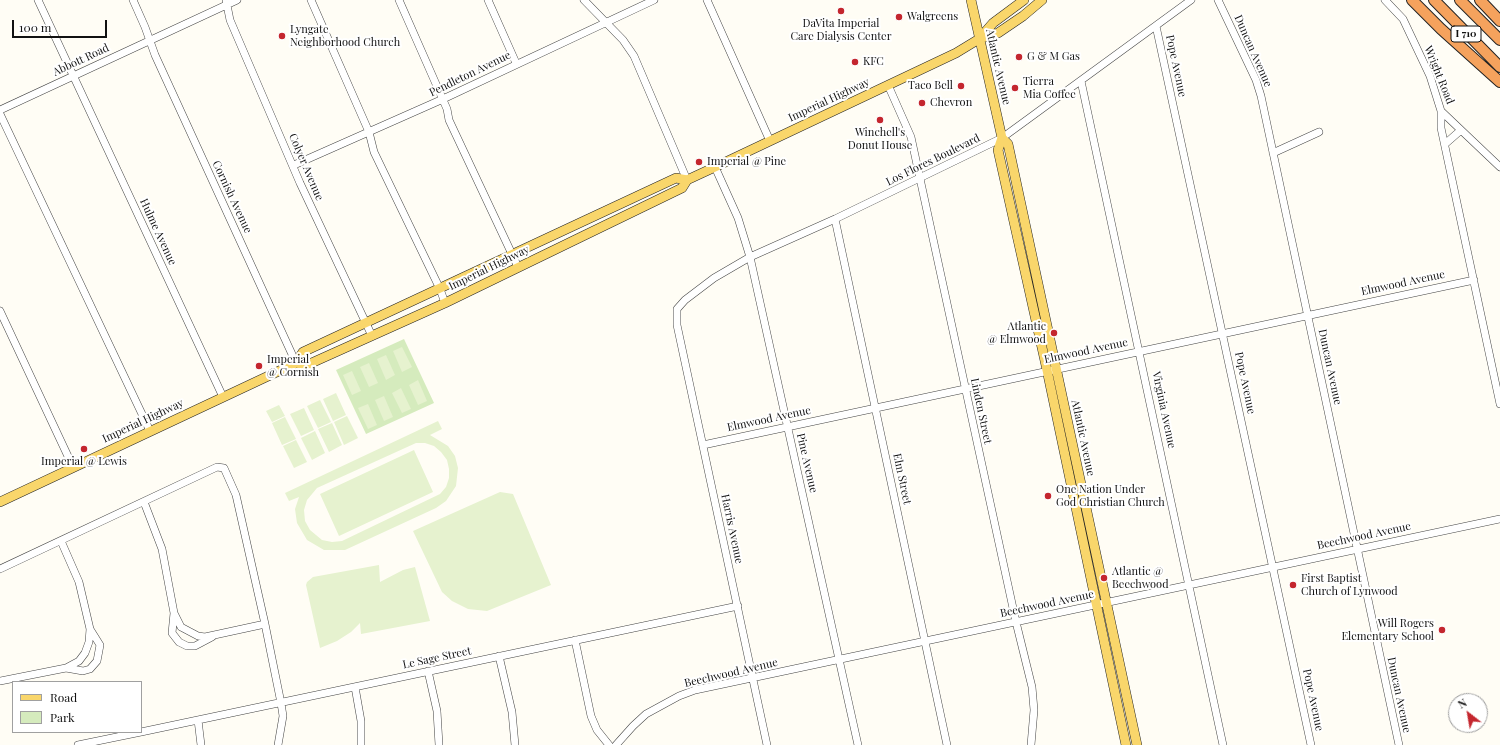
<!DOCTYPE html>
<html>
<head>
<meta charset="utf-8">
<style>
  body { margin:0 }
  #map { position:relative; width:1500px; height:745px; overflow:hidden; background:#fffdf5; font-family:"Playfair Display",serif }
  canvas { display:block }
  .legend { position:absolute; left:12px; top:681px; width:130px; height:52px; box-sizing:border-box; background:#fff; border:1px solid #a0a0a0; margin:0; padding:5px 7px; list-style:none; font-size:12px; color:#111 }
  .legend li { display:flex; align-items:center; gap:8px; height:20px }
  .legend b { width:20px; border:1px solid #a0a0a0 }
  .north { position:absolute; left:1448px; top:693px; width:40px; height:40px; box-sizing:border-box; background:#fff; border:1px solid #a0a0a0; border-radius:50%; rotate:329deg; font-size:11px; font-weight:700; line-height:16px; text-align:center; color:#111 }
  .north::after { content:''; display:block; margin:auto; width:14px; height:18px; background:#c4262e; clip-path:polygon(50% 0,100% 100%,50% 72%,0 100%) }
  .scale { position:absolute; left:12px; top:20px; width:95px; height:18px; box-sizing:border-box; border:2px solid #111; border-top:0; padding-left:5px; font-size:12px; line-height:14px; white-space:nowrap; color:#111; -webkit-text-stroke:3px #fff; paint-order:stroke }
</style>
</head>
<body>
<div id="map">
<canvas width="1500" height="745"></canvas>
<ul class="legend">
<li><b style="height:5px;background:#f9d66b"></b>Road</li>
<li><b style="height:11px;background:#d5ebbd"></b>Park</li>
</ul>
<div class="north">N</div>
<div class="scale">100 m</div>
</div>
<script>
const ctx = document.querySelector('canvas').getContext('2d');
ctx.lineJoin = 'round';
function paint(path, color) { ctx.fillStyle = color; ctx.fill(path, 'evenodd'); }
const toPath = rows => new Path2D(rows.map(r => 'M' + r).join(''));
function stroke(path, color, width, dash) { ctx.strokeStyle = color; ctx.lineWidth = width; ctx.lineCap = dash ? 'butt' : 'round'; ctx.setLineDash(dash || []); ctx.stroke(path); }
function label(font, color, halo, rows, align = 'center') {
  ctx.font = font + ' "Playfair Display",serif'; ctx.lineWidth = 4; ctx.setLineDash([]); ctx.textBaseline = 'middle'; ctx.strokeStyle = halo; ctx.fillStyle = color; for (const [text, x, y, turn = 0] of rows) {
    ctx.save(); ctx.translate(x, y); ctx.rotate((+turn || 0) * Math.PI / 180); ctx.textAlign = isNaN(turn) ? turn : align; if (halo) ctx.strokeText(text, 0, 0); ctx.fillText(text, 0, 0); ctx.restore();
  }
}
paint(toPath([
  [404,339,434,403,366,434,336,370]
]), '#d5ebbd');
paint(toPath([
  [402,347,412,367,402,372,393,351],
  [386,355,395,375,386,380,377,359],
  [369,363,378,383,369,387,360,367],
  [352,371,361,391,352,395,343,375],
  [418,380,427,401,418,405,409,385],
  [401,388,411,409,402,413,392,393],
  [336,393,346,415,333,421,323,399],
  [384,396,393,417,384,421,375,400],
  [320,400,331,422,318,428,307,406],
  [368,404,377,425,368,429,358,408],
  [279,405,285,416,272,422,266,411],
  [304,408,314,430,301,436,290,414],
  [347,416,358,438,344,445,334,422],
  [285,417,296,439,282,445,272,423],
  [438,421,442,429,430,435,448,446,455,456,458,468,456,486,446,501,436,508,345,550,324,550,307,540,297,523,295,509,299,497,289,501,285,493],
  [416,443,425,443,434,446,441,452,447,460,449,469,449,478,446,487,440,494,342,541,332,542,322,540,310,530,305,521,304,510,307,500,317,488],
  [332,423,342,445,329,452,318,429],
  [315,431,325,453,312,460,301,438],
  [296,440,307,462,294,468,283,446],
  [414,450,433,492,339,536,320,494],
  [500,492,513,494,551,585,487,611,468,609,452,601,442,592,413,531],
  [379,565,380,582,403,570,415,567,430,621,361,634,360,623,351,632,337,641,320,648,306,585,307,582,313,577]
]), '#e6f2cf');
const minor = toPath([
  [38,0,223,397],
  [133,0,145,27,155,55,296,363],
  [226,0,230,20,300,183,372,336],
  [311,0,369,132,374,152,440,289,445,303],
  [399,0,447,109,449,120,518,267],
  [488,0,516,63],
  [584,0,623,40,634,56,687,180],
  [707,0,770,141],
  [1218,0,1256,80,1261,96,1399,745],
  [1385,0,1403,19,1430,76,1441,111,1500,167],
  [1156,26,1311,745],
  [1081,81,1223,745],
  [888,85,911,137,1016,622,1032,687,1034,710,1031,745],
  [0,110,237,0],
  [1441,111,1441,128,1500,404],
  [0,114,150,431],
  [1445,144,1461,130],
  [1273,153,1319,132],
  [294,165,443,99,654,0],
  [715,167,738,218,750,257,858,745],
  [835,219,947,745],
  [0,311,73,467],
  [703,445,1474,280],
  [144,502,162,549,174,613,181,627,198,636,205,637,265,624],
  [0,569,217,467,224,468,236,495,265,624,281,703,283,716,278,745],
  [174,613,172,633,179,642,187,646,195,646,212,637],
  [575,640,591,716,597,730,609,745],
  [499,656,512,712,515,745],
  [66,668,83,671,90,669,97,661,100,645,90,629],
  [428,671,437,711,439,745],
  [0,681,66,668,79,661,85,653,89,642,90,629,79,582,61,541],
  [355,687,361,721,361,745],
  [198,720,201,745],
  [141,732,738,606],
  [78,745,141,732],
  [616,745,633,726,646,714,679,696,695,690,1500,519],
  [767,745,677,325,677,309,685,300,714,278,750,257,835,219,1002,138,1191,0]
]);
const major = toPath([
  [971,0,1002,138,1008,144,1137,745],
  [980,38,993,23,1024,0],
  [1002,138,998,150,1047,370,1126,745],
  [296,363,307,365,445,303,682,188,687,180],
  [0,502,296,363,303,352,676,178,687,180,715,167,956,53,979,39,998,33,1023,16,1042,0]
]);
const highway = toPath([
  [1412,0,1441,29,1500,82],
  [1434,0,1500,67],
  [1460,0,1500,40],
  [1480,0,1500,21]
]);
stroke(minor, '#444', 8);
stroke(major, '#222', 10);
stroke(highway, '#222', 12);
stroke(minor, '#fff', 7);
stroke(major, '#f9d66b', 9);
stroke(highway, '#f5a25d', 10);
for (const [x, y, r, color] of [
  [841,11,4,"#c4262e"],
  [899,17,4,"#c4262e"],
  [282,36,4,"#c4262e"],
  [1019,57,4,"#c4262e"],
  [855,62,4,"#c4262e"],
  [961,86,4,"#c4262e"],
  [1015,88,4,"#c4262e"],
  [922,103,4,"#c4262e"],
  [880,120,4,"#c4262e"],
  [699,162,4,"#c4262e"],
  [1054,333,4,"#c4262e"],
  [259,366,4,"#c4262e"],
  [84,449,4,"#c4262e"],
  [1048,496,4,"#c4262e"],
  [1104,578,4,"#c4262e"],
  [1293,585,4,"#c4262e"],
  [1442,630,4,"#c4262e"]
]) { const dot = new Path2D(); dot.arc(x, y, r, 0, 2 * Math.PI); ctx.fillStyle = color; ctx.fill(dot); stroke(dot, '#fff', 1.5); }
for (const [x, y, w] of [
  [1466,34,30]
]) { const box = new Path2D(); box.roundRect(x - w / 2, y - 8, w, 16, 3); ctx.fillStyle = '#fff'; ctx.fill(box); stroke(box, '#111', 1); }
label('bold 10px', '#111', null, [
  ["I 710",1466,34]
]);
label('11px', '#111', '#fff', [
  ["Walgreens",907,17],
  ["DaVita Imperial",841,24,"center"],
  ["Care Dialysis Center",841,37,"center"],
  ["Lyngate",290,30],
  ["Neighborhood Church",290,43],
  ["G & M Gas",1027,57],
  ["KFC",863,62],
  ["Tierra",1023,82],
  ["Mia Coffee",1023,95],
  ["Taco Bell",953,86,"right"],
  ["Chevron",930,103],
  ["Winchell's",880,133,"center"],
  ["Donut House",880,146,"center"],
  ["Imperial @ Pine",707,162],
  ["Atlantic",1046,327,"right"],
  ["@ Elmwood",1046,340,"right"],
  ["Imperial",267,360],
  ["@ Cornish",267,373],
  ["Imperial @ Lewis",84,462,"center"],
  ["One Nation Under",1056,490],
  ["God Christian Church",1056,503],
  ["Atlantic @",1112,572],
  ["Beechwood",1112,585],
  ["First Baptist",1301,579],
  ["Church of Lynwood",1301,592],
  ["Will Rogers",1434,624,"right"],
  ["Elementary School",1434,637,"right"]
], 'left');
label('11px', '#111', '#fff', [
  ["Duncan Avenue",1253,51,66],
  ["Abbott Road",81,60,-25],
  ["Pope Avenue",1176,66,78],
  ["Atlantic Avenue",998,67,77],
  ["Pendleton Avenue",470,74,-26],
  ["Wright Road",1439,75,68],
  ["Imperial Highway",829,100,-25],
  ["Los Flores Boulevard",933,160,-26],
  ["Colyer Avenue",306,167,67],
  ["Cornish Avenue",232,197,65],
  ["Hulme Avenue",158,232,65],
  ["Imperial Highway",489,268,-26],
  ["Elmwood Avenue",1403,283,-12],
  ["Elmwood Avenue",1086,351,-12],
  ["Duncan Avenue",1330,367,78],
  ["Pope Avenue",1245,383,78],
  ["Virginia Avenue",1164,410,78],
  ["Linden Street",981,411,78],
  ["Elmwood Avenue",769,419,-12],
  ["Imperial Highway",143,421,-25],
  ["Atlantic Avenue",1083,438,78],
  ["Pine Avenue",807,463,77],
  ["Elm Street",902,479,78],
  ["Harris Avenue",732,529,78],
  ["Beechwood Avenue",1364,536,-12],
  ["Beechwood Avenue",1047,604,-12],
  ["Le Sage Street",437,658,-12],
  ["Beechwood Avenue",731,673,-13],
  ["Duncan Avenue",1399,695,78],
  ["Pope Avenue",1313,700,78]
]);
</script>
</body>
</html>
